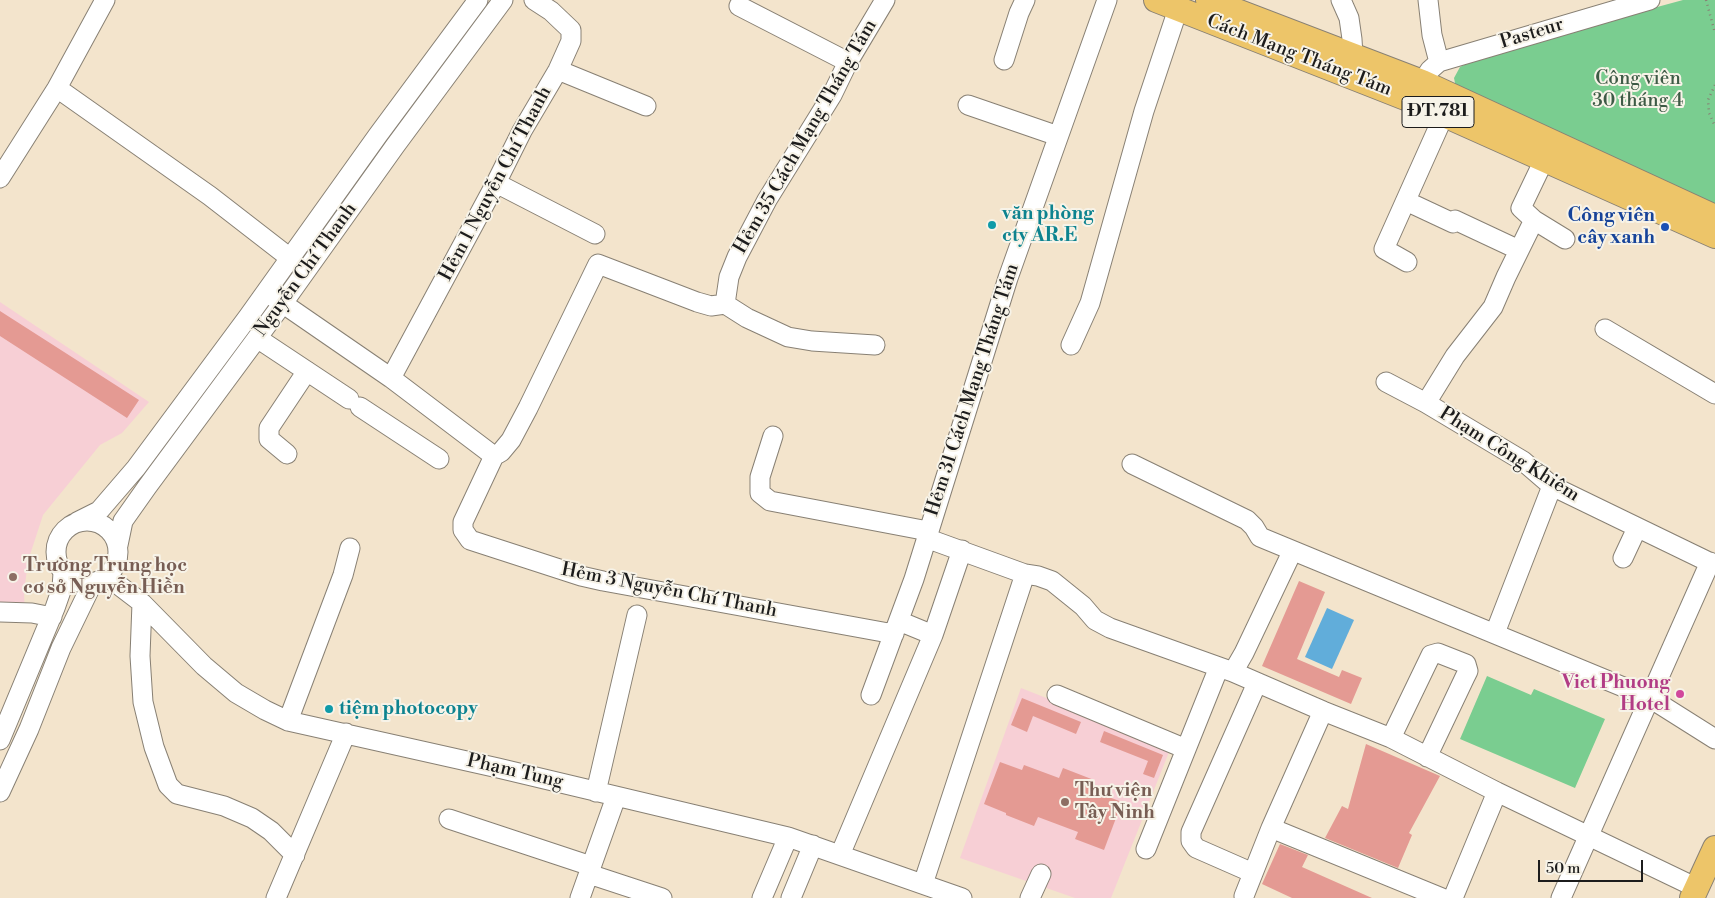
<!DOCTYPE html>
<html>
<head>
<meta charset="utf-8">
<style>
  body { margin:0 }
  #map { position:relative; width:1715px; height:898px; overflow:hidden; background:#f3e4cc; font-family:"Libre Bodoni",serif }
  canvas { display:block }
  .scale { position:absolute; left:1538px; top:860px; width:105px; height:22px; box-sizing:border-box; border:2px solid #1c1c1c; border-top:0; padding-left:6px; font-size:15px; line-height:18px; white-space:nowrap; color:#1c1c1c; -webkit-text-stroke:4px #f7f3e8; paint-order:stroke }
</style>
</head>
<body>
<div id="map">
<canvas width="1715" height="898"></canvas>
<div class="scale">50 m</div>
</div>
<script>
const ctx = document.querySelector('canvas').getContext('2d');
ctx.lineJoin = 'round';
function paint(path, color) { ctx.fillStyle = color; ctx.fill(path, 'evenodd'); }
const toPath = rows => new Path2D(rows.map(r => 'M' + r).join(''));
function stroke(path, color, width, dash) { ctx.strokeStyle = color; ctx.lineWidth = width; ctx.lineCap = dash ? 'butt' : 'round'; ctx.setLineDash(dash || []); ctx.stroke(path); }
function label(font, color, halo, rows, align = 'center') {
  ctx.font = font + ' "Libre Bodoni",serif'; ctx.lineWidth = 4; ctx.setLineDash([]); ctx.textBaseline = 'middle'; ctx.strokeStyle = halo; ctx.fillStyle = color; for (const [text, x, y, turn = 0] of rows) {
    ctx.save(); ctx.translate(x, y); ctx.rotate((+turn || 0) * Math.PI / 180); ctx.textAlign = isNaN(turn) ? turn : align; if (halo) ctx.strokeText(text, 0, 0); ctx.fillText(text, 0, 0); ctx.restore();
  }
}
paint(toPath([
  [0,302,149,402,122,433,100,445,43,515,28,561,24,593,25,616,0,608],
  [1021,688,1171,747,1111,898,1075,898,960,858]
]), '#f7cfd5');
paint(toPath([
  [1683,0,1715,0,1715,205,1456,88,1454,78,1460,67,1488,53],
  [1487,676,1531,695,1534,689,1605,719,1575,788,1460,739]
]), '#7acd90');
paint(toPath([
  [1327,608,1354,620,1332,669,1305,657]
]), '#61adda');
paint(toPath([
  [0,311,139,400,127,418,0,336],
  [1299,581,1325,592,1297,659,1339,677,1342,670,1362,678,1351,704,1262,666],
  [1022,698,1081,722,1076,734,1033,716,1027,732,1011,725],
  [1104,731,1163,755,1154,778,1143,774,1148,761,1100,742],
  [1366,744,1440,776,1409,833,1412,835,1398,868,1325,838,1342,806,1348,809],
  [1000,762,1022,770,1024,765,1059,778,1063,768,1094,780,1090,790,1122,802,1104,850,1075,839,1078,832,1038,817,1034,826,1006,815,1006,813,984,804],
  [1280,844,1308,855,1302,867,1372,898,1292,898,1262,884]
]), '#e49a93');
const minor = toPath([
  [1341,0,1349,18,1352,39,1353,56],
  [1428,0,1432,35,1439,62],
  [739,6,848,62],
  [1004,60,1019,13,1025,0],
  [558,70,646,106],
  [1422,82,1430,70,1439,62,1650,0],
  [57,88,210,196,290,258],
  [968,105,1058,136],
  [0,178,57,88,105,0],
  [496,183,595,234],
  [1406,201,1453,223,1455,220,1519,250],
  [1534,220,1565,239],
  [1407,262,1384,249,1444,115],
  [272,296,391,378,494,456],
  [725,304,729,277,737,257,767,200,832,95,848,62,885,0],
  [1605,329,1715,394],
  [257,338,349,399],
  [1071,345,1090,303,1144,111,1178,9],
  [391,378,496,183,522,131,558,70,571,41,571,30,551,11,534,0],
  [1386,382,1426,403,1523,461,1552,486,1715,565],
  [1426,403,1455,356,1493,307,1506,277,1534,220,1521,208,1544,160],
  [360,407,439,459],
  [773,436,760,477,760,493,770,501,928,531],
  [287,454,269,439,269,428,307,371],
  [494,456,463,522,463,530,470,540,581,576,603,581,894,634],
  [494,456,501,452,511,440,528,408,598,264,697,302,711,306,725,304,747,318,788,337,812,341,875,345],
  [1132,464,1247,520,1254,527,1260,537,1650,698,1715,739],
  '56 552a31 31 0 1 1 62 0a31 31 0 1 1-62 0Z',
  [77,522,99,511,136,468,248,317,378,135,478,0],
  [926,538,1025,574,1038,576,1052,581,1083,606,1095,620,1110,628,1233,672,1323,711,1391,738,1497,792,1697,888],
  [118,545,123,521,147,487,283,303,395,146,503,0],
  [1623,558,1637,528],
  [108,577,142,603,204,666,236,693,265,710,288,721,498,768,788,837,962,898],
  [142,603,140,656,143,702,154,747,168,785,177,794,224,806,252,818,271,831,295,855],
  [0,612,32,613,52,617],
  [899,621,933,635,962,550],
  [1495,633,1552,486],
  [1233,672,1244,653,1292,552],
  [871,695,914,579,1008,278,1107,0],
  [1057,695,1186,749],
  [288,721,343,575,350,548],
  [1391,738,1431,655,1438,653,1466,664,1468,671,1465,677,1427,757],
  [0,740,55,608,62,588,63,573],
  [0,792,29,729,61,648,92,584],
  [596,792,637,615],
  [449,819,591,866],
  [1271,828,1442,898],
  [1146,849,1219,667],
  [840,855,933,635],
  [1253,873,1196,848,1191,841,1191,832,1257,683],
  [589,874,662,898],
  [923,884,1025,574],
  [1244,896,1271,828,1323,711],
  [276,898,346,733],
  [580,898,616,797],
  [762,898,788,837],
  [791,898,813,845],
  [1030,898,1041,874],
  [1453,898,1497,792],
  [1561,898,1710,562]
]);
const major = toPath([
  [1156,0,1413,101,1715,236],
  [1208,0,1422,82,1715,217],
  [1692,898,1715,848]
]);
stroke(minor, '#888074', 21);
stroke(major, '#888074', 26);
stroke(toPath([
  [1706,0,1715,33],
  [1715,85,1708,100,1709,113,1715,126]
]), '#888074', 2.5, [1, 4]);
stroke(minor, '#fff', 19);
stroke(major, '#edc569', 24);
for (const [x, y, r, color] of [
  [992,225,5,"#0f9aa8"],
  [1665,227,5,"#1a4fb4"],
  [13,577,5,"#8d6e63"],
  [1680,694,5,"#d1479c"],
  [329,709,5,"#0f9aa8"],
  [1065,802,5,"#8d6e63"]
]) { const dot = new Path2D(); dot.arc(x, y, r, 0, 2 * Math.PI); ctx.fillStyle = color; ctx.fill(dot); stroke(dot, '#f7f3e8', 2); }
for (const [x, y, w] of [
  [1438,112,72]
]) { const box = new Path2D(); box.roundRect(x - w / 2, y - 15.5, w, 31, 4); ctx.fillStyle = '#f7f3e8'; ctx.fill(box); stroke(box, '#1c1c1c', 1); }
label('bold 18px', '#1c1c1c', null, [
  ["ĐT.781",1438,112]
]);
label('19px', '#1c1c1c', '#f7f3e8', [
  ["Pasteur",1532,34,-17],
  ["Cách Mạng Tháng Tám",1299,56,21],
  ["Hẻm 35 Cách Mạng Tháng Tám",806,137,-60],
  ["Hẻm 1 Nguyễn Chí Thanh",496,184,-62],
  ["Nguyễn Chí Thanh",306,270,-54],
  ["Hẻm 31 Cách Mạng Tháng Tám",973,390,-72],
  ["Phạm Công Khiêm",1509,455,32],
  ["Hẻm 3 Nguyễn Chí Thanh",669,591,11],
  ["Phạm Tung",515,772,13]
]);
label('19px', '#3d5a45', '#f7f3e8', [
  ["Công viên",1638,79],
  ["30 tháng 4",1638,101]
]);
label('bold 19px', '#0d838f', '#f7f3e8', [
  ["văn phòng",1002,214],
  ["cty AR.E",1002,236],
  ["tiệm photocopy",339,709]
], 'left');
label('bold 19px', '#164399', '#f7f3e8', [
  ["Công viên",1655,216],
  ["cây xanh",1655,238]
], 'right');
label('bold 19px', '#785e54', '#f7f3e8', [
  ["Trường Trung học",23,566],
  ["cơ sở Nguyễn Hiền",23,588],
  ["Thư viện",1075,791],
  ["Tây Ninh",1075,813]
], 'left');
label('bold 19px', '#b23c85', '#f7f3e8', [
  ["Viet Phuong",1670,683],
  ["Hotel",1670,705]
], 'right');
</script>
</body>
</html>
